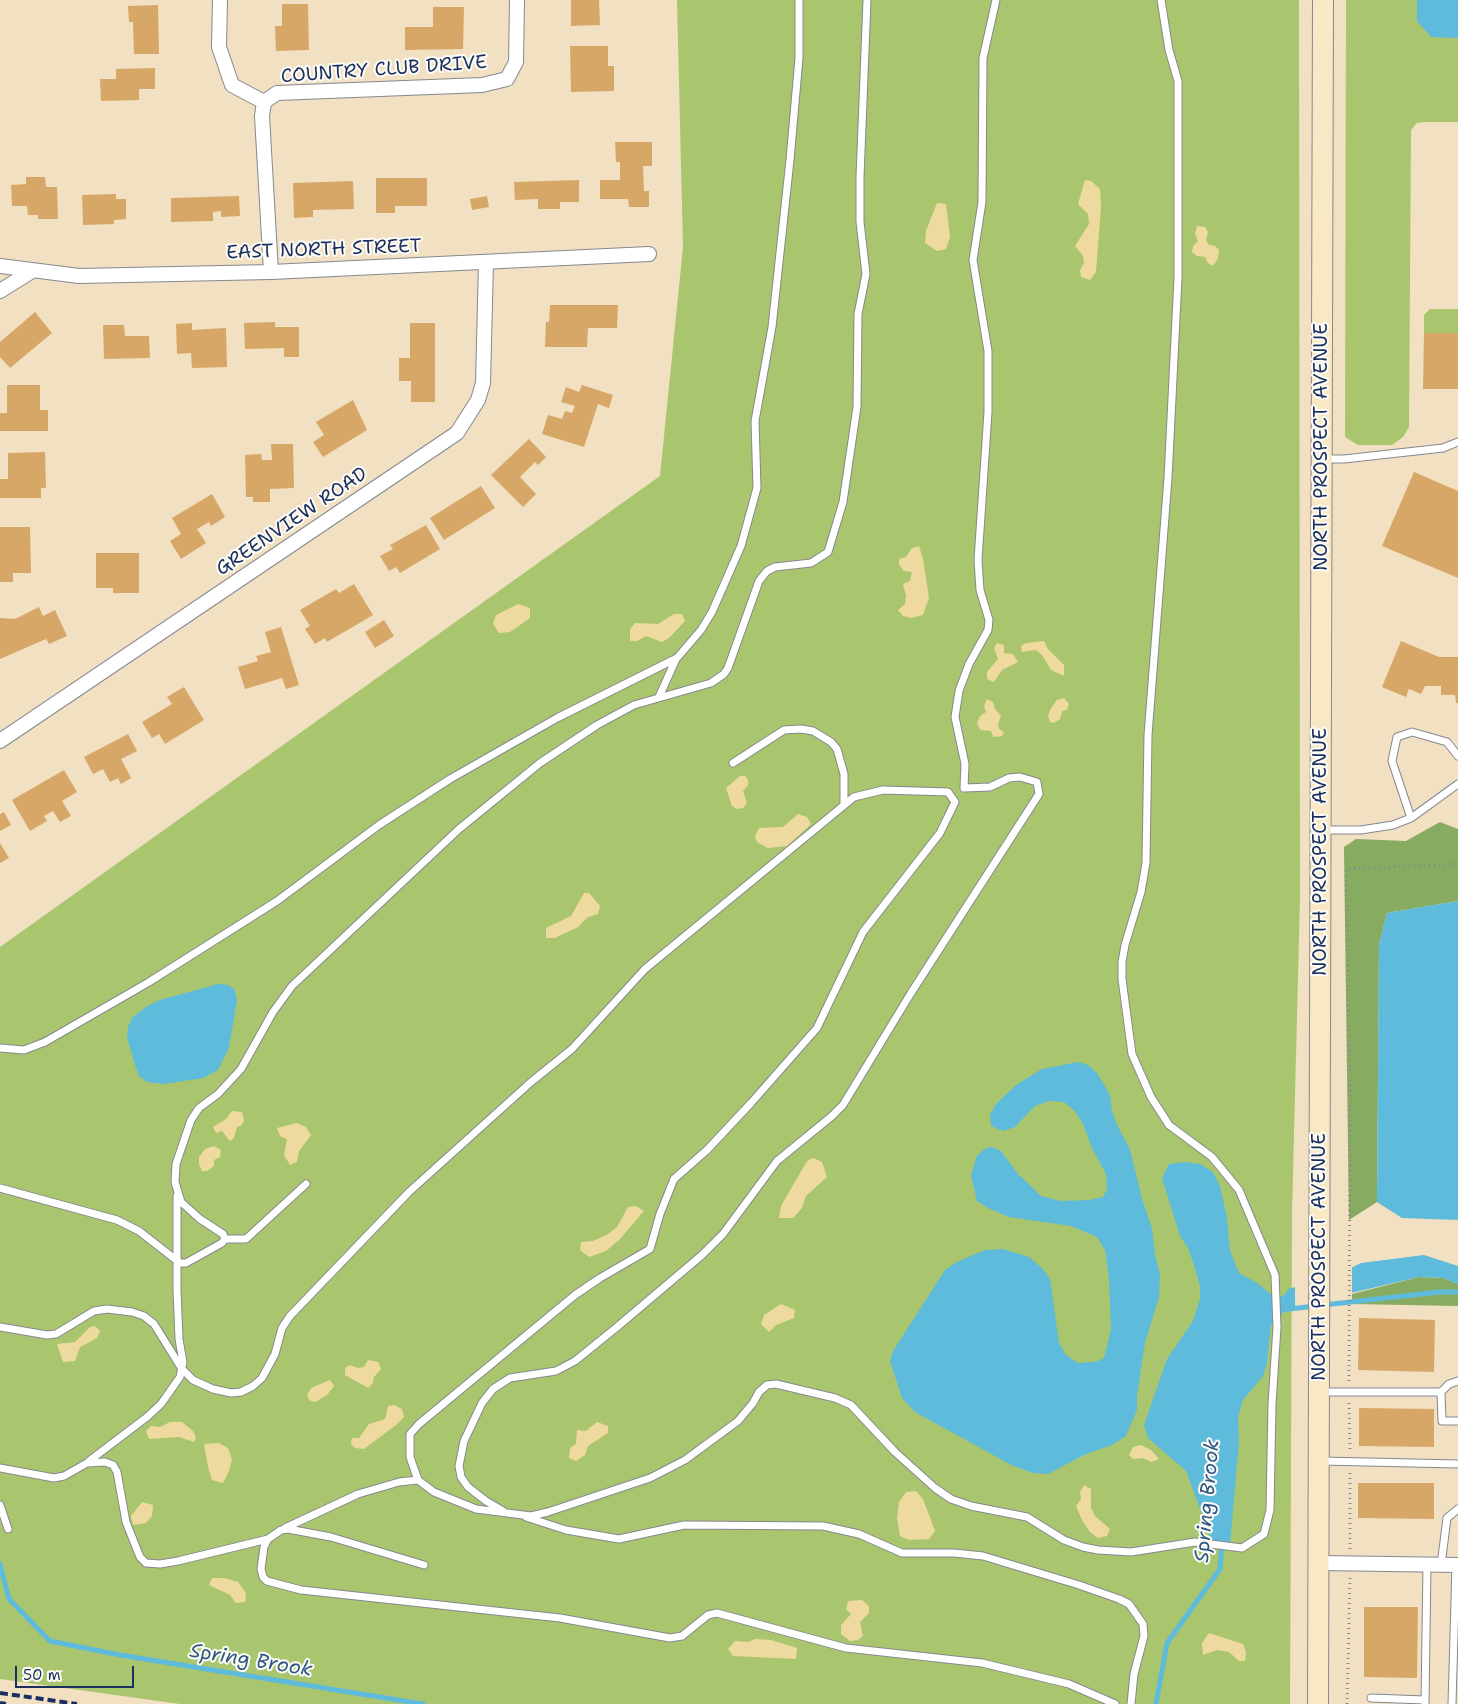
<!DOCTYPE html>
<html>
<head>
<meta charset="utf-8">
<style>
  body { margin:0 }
  #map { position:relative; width:1458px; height:1704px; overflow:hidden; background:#f1e0c2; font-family:"Shantell Sans",sans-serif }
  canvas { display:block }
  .scale { position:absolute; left:15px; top:1666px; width:119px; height:22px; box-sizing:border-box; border:2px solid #1b2f5e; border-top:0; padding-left:6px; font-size:15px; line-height:18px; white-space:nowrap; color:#1b2f5e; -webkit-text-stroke:4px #fdfcf7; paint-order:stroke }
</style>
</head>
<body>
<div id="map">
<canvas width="1458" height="1704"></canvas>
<div class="scale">50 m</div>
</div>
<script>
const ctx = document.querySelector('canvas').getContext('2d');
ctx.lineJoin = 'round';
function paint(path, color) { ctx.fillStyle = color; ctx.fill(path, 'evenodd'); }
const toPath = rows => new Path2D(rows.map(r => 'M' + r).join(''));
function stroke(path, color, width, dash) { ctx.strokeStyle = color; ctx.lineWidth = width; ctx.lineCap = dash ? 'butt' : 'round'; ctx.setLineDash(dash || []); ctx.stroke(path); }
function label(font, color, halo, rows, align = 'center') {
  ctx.font = font + ' "Shantell Sans",sans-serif'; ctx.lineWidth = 4; ctx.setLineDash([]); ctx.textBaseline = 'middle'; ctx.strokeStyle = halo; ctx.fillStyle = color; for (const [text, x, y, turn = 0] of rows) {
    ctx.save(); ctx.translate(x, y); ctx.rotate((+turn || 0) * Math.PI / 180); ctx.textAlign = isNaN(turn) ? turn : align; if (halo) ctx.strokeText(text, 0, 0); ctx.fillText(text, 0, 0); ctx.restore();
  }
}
paint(toPath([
  [677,0,1299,0,1300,897,1292,1214,1290,1704,180,1704,0,1679,0,947,660,476,683,247],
  [1346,0,1458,0,1458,122,1425,122,1417,123,1411,130,1409,427,1403,437,1392,445,1358,445,1345,437],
  [1430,309,1458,309,1458,333,1424,333,1424,315]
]), '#a9c66e');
paint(toPath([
  [1440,822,1458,829,1458,901,1387,913,1379,945,1377,1202,1349,1220,1344,847,1356,839,1406,841],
  [1419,1277,1443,1278,1458,1284,1458,1306,1352,1304,1352,1294]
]), '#86ab61');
paint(toPath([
  [1085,180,1091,181,1100,189,1101,207,1096,272,1090,280,1081,277,1080,270,1084,263,1083,256,1075,246,1089,224,1088,214,1078,204],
  [937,203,946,204,950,237,946,249,937,251,925,243,926,231],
  [1197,226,1205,227,1208,232,1206,240,1209,245,1215,246,1219,250,1218,258,1213,266,1208,263,1205,257,1197,256,1192,252,1193,246,1198,241,1195,234],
  [919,546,923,559,929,598,923,615,911,618,903,616,898,610,905,604,906,596,903,584,910,581,912,572,904,571,899,565,899,559,906,557,912,548],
  [518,604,530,608,530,618,510,632,499,633,493,624,496,615],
  [674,614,682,614,685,621,669,638,662,642,646,636,637,641,630,641,630,629,635,623,658,624],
  [1044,641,1048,649,1064,665,1064,676,1051,670,1042,655,1036,650,1022,652,1021,646,1026,643],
  [997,643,1004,645,1004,653,1013,654,1018,662,1002,670,994,682,987,679,987,672,998,659,994,648],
  [1064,698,1069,704,1067,710,1062,711,1060,719,1054,723,1050,722,1048,716,1051,708,1057,700],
  [987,699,993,702,995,709,1001,716,998,724,999,729,1004,732,1002,736,993,737,991,731,980,730,977,723,980,716,986,712,984,706],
  [740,776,745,776,748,780,748,785,743,791,747,803,743,808,737,809,732,806,726,788],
  [798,814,807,817,811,824,787,846,768,848,757,842,755,836,759,828,783,827],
  [584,893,589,893,600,906,598,914,588,917,578,927,555,938,546,938,546,928,571,916],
  [232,1111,242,1112,244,1120,242,1125,237,1127,234,1138,230,1141,222,1131,216,1133,213,1127,226,1119],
  [297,1123,306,1127,311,1135,299,1151,297,1162,290,1165,284,1155,287,1139,280,1136,277,1128],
  [214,1146,221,1150,220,1157,214,1160,214,1166,207,1171,202,1171,199,1164,199,1157,205,1149],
  [813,1158,822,1162,827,1177,806,1196,802,1208,793,1218,779,1218,781,1206,807,1161],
  [636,1206,644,1211,620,1239,606,1251,589,1257,580,1250,581,1242,593,1241,608,1234,617,1227,628,1207],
  [781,1304,795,1310,794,1318,776,1325,769,1332,761,1324,764,1315],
  [95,1326,100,1331,97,1338,80,1347,75,1361,63,1362,57,1344,75,1342,90,1327],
  [368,1360,378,1362,381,1369,374,1377,373,1383,368,1388,345,1375,345,1368,350,1365,358,1368,364,1367],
  [330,1380,334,1386,327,1395,315,1402,309,1400,307,1395,311,1388],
  [394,1405,402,1409,404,1417,396,1425,364,1449,355,1448,351,1444,352,1438,359,1438,369,1424,385,1419,388,1406],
  [170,1422,182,1422,193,1431,196,1438,194,1442,179,1437,149,1439,146,1431,151,1426,160,1427],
  [597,1422,608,1426,608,1433,588,1446,585,1455,576,1461,569,1458,570,1448,576,1444,577,1430,586,1431],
  [219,1443,228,1448,232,1459,229,1471,223,1483,212,1480,208,1467,204,1444],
  [1141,1445,1151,1450,1159,1459,1151,1462,1143,1458,1133,1459,1129,1455,1133,1447],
  [1084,1485,1091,1489,1091,1508,1095,1516,1110,1529,1107,1536,1098,1538,1090,1532,1082,1520,1076,1506,1081,1499,1080,1492],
  [916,1491,923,1499,935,1531,929,1539,909,1540,900,1536,897,1518,899,1502,906,1492],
  [142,1502,153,1505,152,1516,146,1523,133,1525,131,1516],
  [212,1578,225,1578,238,1582,246,1593,245,1602,236,1603,230,1595,209,1585],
  [862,1600,869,1606,869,1613,860,1622,863,1636,858,1640,850,1641,841,1634,841,1625,851,1614,846,1609,848,1601],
  [1209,1633,1243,1644,1246,1652,1245,1661,1239,1661,1229,1652,1217,1650,1203,1655,1202,1643],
  [755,1639,771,1640,797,1648,796,1659,733,1656,728,1649,735,1641,748,1642]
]), '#eeda9e');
paint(toPath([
  [1417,0,1458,0,1458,38,1431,37,1417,21],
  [1458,901,1458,1220,1402,1218,1377,1202,1379,945,1387,913],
  [218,984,228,985,235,990,237,1000,229,1048,218,1070,203,1078,164,1084,147,1082,139,1076,135,1065,127,1037,128,1027,132,1018,147,1006,160,1000],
  [1078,1062,1088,1065,1097,1073,1110,1095,1112,1111,1117,1125,1130,1149,1142,1199,1152,1228,1155,1255,1160,1274,1159,1297,1145,1343,1137,1396,1137,1410,1126,1436,1112,1445,1086,1454,1048,1474,1034,1473,1013,1466,915,1412,902,1398,890,1361,893,1351,945,1270,957,1262,985,1250,1003,1249,1029,1257,1041,1267,1050,1279,1059,1343,1066,1355,1078,1363,1095,1362,1104,1358,1111,1329,1109,1280,1105,1250,1097,1237,1071,1226,1009,1217,988,1208,977,1201,971,1175,977,1156,986,1148,992,1147,1001,1151,1018,1174,1041,1196,1061,1201,1089,1200,1103,1197,1107,1189,1106,1174,1092,1148,1083,1124,1075,1111,1064,1102,1049,1101,1035,1106,1015,1127,1003,1131,991,1126,990,1115,996,1104,1016,1085,1042,1069],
  [1185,1162,1200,1164,1213,1172,1220,1186,1227,1218,1230,1251,1239,1273,1257,1283,1272,1295,1283,1296,1290,1288,1320,1283,1361,1263,1424,1255,1458,1266,1458,1284,1443,1278,1419,1277,1287,1308,1271,1325,1267,1363,1263,1376,1243,1400,1238,1417,1239,1442,1230,1544,1212,1541,1186,1471,1148,1438,1144,1425,1167,1359,1193,1321,1200,1299,1200,1287,1195,1268,1188,1248,1180,1236,1162,1178,1169,1164]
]), '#5ebbdc');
paint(toPath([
  [1352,1265,1352,1297,1295,1309,1295,1284,1319,1280]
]), '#f1e0c2');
stroke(toPath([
  [1324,1305,1439,1292,1458,1292],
  [1280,1310,1316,1306],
  [0,1564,9,1599,50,1641,120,1655,423,1704],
  [1156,1704,1167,1643,1220,1569,1222,1544]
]), '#5ebbdc', 5);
paint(toPath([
  [571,0,599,0,600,25,571,26],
  [282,4,308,4,309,50,276,51,275,26,282,26],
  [158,5,159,54,134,54,133,22,129,22,128,6],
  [433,7,464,7,463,49,405,50,405,27,433,27],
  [570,46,608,46,608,66,614,66,614,91,571,92],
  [155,68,155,89,139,89,139,100,101,101,100,79,116,79,116,69],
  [615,142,652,142,652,166,643,166,644,191,649,191,649,207,629,207,628,199,600,199,600,180,620,180,620,162,616,162],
  [26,177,45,177,46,187,57,187,58,219,38,219,38,215,28,215,27,206,12,206,11,185,26,184],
  [376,178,427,178,427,206,395,206,395,213,376,213],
  [579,180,579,202,560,202,560,209,538,209,538,199,515,200,514,182],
  [353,181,354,209,313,210,313,217,294,218,293,183],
  [116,194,116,199,126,199,126,219,114,220,114,224,83,225,82,195],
  [239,196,240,216,221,217,221,211,213,212,213,221,171,222,171,198],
  [487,196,489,207,472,210,470,199],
  [550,305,618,305,617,328,588,328,587,347,545,347,546,322,549,322],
  [35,312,52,333,10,368,0,357,0,342],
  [275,322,275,327,299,327,299,357,284,357,284,348,245,349,244,323],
  [192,323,192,330,226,328,227,367,192,368,191,353,177,354,176,324],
  [410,323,435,323,435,402,411,402,411,381,399,381,399,358,410,358],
  [103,325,124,325,125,336,149,336,150,358,104,359],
  [1424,333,1458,333,1458,389,1423,389],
  [7,385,40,385,40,410,48,410,48,431,0,431,0,413,7,413],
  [582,385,613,395,609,408,598,404,584,447,542,434,548,415,562,419,565,411,572,413,575,406,561,402,566,387,579,392],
  [353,400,367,430,323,457,313,442,324,435,316,422],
  [529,439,546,457,538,465,535,462,520,477,536,494,523,507,491,475],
  [271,444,293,444,294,488,270,489,270,502,253,502,253,497,246,497,245,455,261,454,262,460,272,460],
  [45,452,46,488,41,488,41,498,0,498,0,479,8,479,8,453],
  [1414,472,1458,491,1458,578,1382,546],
  [481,486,495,508,444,540,430,518],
  [212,494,225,517,211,526,209,522,197,529,206,543,181,559,170,541,181,534,172,518],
  [426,525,440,549,400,573,396,567,389,571,380,556,393,549,390,545],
  [0,527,30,527,31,573,13,573,13,582,0,582],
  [96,553,139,553,139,593,113,593,113,588,96,588],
  [354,584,373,615,327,642,325,638,315,644,305,629,310,626,300,610,336,589,339,593],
  [39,607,43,616,55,610,67,636,49,644,46,639,0,659,0,618,15,619],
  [384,620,394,636,375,648,365,632],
  [281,627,299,685,286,689,282,678,245,689,238,667,258,661,256,656,271,652,265,632],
  [1401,641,1439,657,1458,657,1458,703,1456,703,1455,695,1441,695,1441,686,1425,686,1421,694,1409,689,1406,697,1382,687],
  [184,687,204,720,165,744,159,734,152,738,142,722,172,704,167,697],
  [128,734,137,751,121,759,131,778,121,784,118,778,110,782,103,769,93,774,84,757],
  [64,770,77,792,62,801,71,816,60,822,53,811,44,816,47,821,30,831,12,800],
  [4,812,11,825,0,831,0,814],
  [0,843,9,858,0,863],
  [1359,1318,1435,1320,1434,1372,1358,1370],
  [1359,1408,1434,1409,1434,1447,1359,1446],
  [1358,1483,1434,1483,1434,1519,1358,1518],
  [1364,1607,1418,1607,1417,1678,1364,1677]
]), '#d7a767');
const service = toPath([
  [1323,459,1344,459,1443,448,1458,442],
  [659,697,676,659],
  [733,763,784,730,801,729,813,731,831,742,837,749,844,774,844,803],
  [1411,818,1392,761,1397,737,1412,732,1447,742,1458,756],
  [1323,830,1361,830,1393,825,1411,818,1458,784],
  [0,1048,24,1050,45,1042,149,982,277,901,379,825,450,779,557,718,677,658,701,630,712,612,741,546,757,488,755,421,772,327,790,160,799,58,799,0],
  [0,1188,117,1220,139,1231,180,1263,186,1263,222,1243,225,1239,223,1234,200,1219,181,1202,175,1182,176,1164,191,1120,199,1108,218,1094,241,1069,273,1012,292,986,459,829,540,763,597,725,634,705,711,683,724,674,728,668,759,581,767,571,775,567,811,563,828,552,843,502,857,407,858,314,866,274,860,222,860,177,867,0],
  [225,1239,246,1239,306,1184],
  [0,1327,47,1335,56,1334,94,1311,107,1309,132,1312,144,1316,154,1324,182,1369,193,1380,213,1389,231,1393,241,1392,253,1386,262,1378,275,1354,282,1328,290,1316,409,1192,531,1082,572,1049,645,969,854,797,883,790,948,792,955,802,940,833,863,932,817,1028,751,1103,707,1150,674,1179,660,1214,650,1249,600,1278,575,1295,419,1424,410,1434,410,1457,418,1480,434,1492,476,1509,531,1516,548,1512,650,1478,685,1460,738,1421,753,1403,759,1392,767,1385,776,1384,835,1398,851,1405,895,1452,935,1488,951,1499,971,1506,1027,1517,1064,1540,1083,1547,1098,1550,1131,1552,1195,1542,1242,1548,1264,1534,1270,1510,1272,1404,1277,1327,1275,1275,1239,1190,1212,1157,1169,1125,1151,1097,1132,1054,1122,979,1122,962,1125,945,1141,892,1146,863,1148,735,1168,478,1178,278,1178,81,1169,50,1161,0],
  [1320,1392,1441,1392,1449,1384,1458,1381],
  [1441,1392,1442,1421,1458,1421],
  [89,1461,147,1417,161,1404,180,1377,183,1362,179,1339,177,1290,177,1196],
  [1321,1461,1458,1464],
  [0,1468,54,1478,64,1476,87,1463,105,1462,113,1465,117,1472,126,1522,140,1557,146,1563,160,1564,178,1561,268,1539],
  [0,1505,8,1529],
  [503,1511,486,1501,468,1487,461,1477,459,1466,464,1441,482,1403,493,1389,510,1378,556,1371,575,1361,617,1327,702,1255,723,1234,777,1161,832,1116,843,1105,911,993,1039,794,1037,782,1020,777,1009,778,990,787,964,788,965,764,955,717,959,691,969,664,988,630,989,620,980,590,978,560,988,412,988,351,973,260,982,202,983,58,996,0],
  [526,1517,566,1530,619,1539,684,1525,823,1526,859,1534,902,1553,954,1553,983,1556,1079,1585,1119,1599,1129,1604,1143,1624,1144,1636,1134,1674,1131,1704],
  [285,1528,358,1494,399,1482,418,1480],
  [424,1565,331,1537,288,1529,281,1530,268,1539,264,1547,261,1569,263,1577,267,1581,301,1590,560,1618,670,1638,682,1636,708,1615,717,1613,846,1648,982,1663,1069,1684,1115,1704],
  [1441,1565,1447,1518,1458,1509],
  [1371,1698,1425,1700],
  [1425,1704,1427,1564],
  [1452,1704,1456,1565]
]);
const minor = toPath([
  [220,0,219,47,232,85,264,102],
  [0,266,79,276,271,272,649,254],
  [271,272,262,116,264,102,277,93,482,85,507,79,516,62,517,0],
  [0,291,32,271],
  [0,741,457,433,478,400,483,383,486,262],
  [1320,1563,1458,1565]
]);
const secondary = toPath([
  [1318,1704,1323,0]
]);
stroke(service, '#868890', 9);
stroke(minor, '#868890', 16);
stroke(secondary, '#868890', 22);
stroke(toPath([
  [1349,1381,1350,1100,1346,869,1458,864],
  [1349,1403,1350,1451],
  [1350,1473,1350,1551],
  [1347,1704,1350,1578]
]), '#868890', 3, [1, 4]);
stroke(service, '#fff', 7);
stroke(minor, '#fff', 14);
stroke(secondary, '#f8e8c3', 20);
stroke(toPath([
  [0,1693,77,1704],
  [0,1703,6,1704]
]), '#1b2f5e', 4, [8, 4]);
label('19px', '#1b2f5e', '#fdfcf7', [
  ["COUNTRY CLUB DRIVE",384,70,-4],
  ["EAST NORTH STREET",324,250,-2],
  ["NORTH PROSPECT AVENUE",1322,447,-90],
  ["GREENVIEW ROAD",292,522,-34],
  ["NORTH PROSPECT AVENUE",1321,852,-90],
  ["NORTH PROSPECT AVENUE",1320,1257,-90]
]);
label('italic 20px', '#2f5984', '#fdfcf7', [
  ["Spring Brook",1208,1501,-85],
  ["Spring Brook",251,1661,9]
]);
</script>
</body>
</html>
